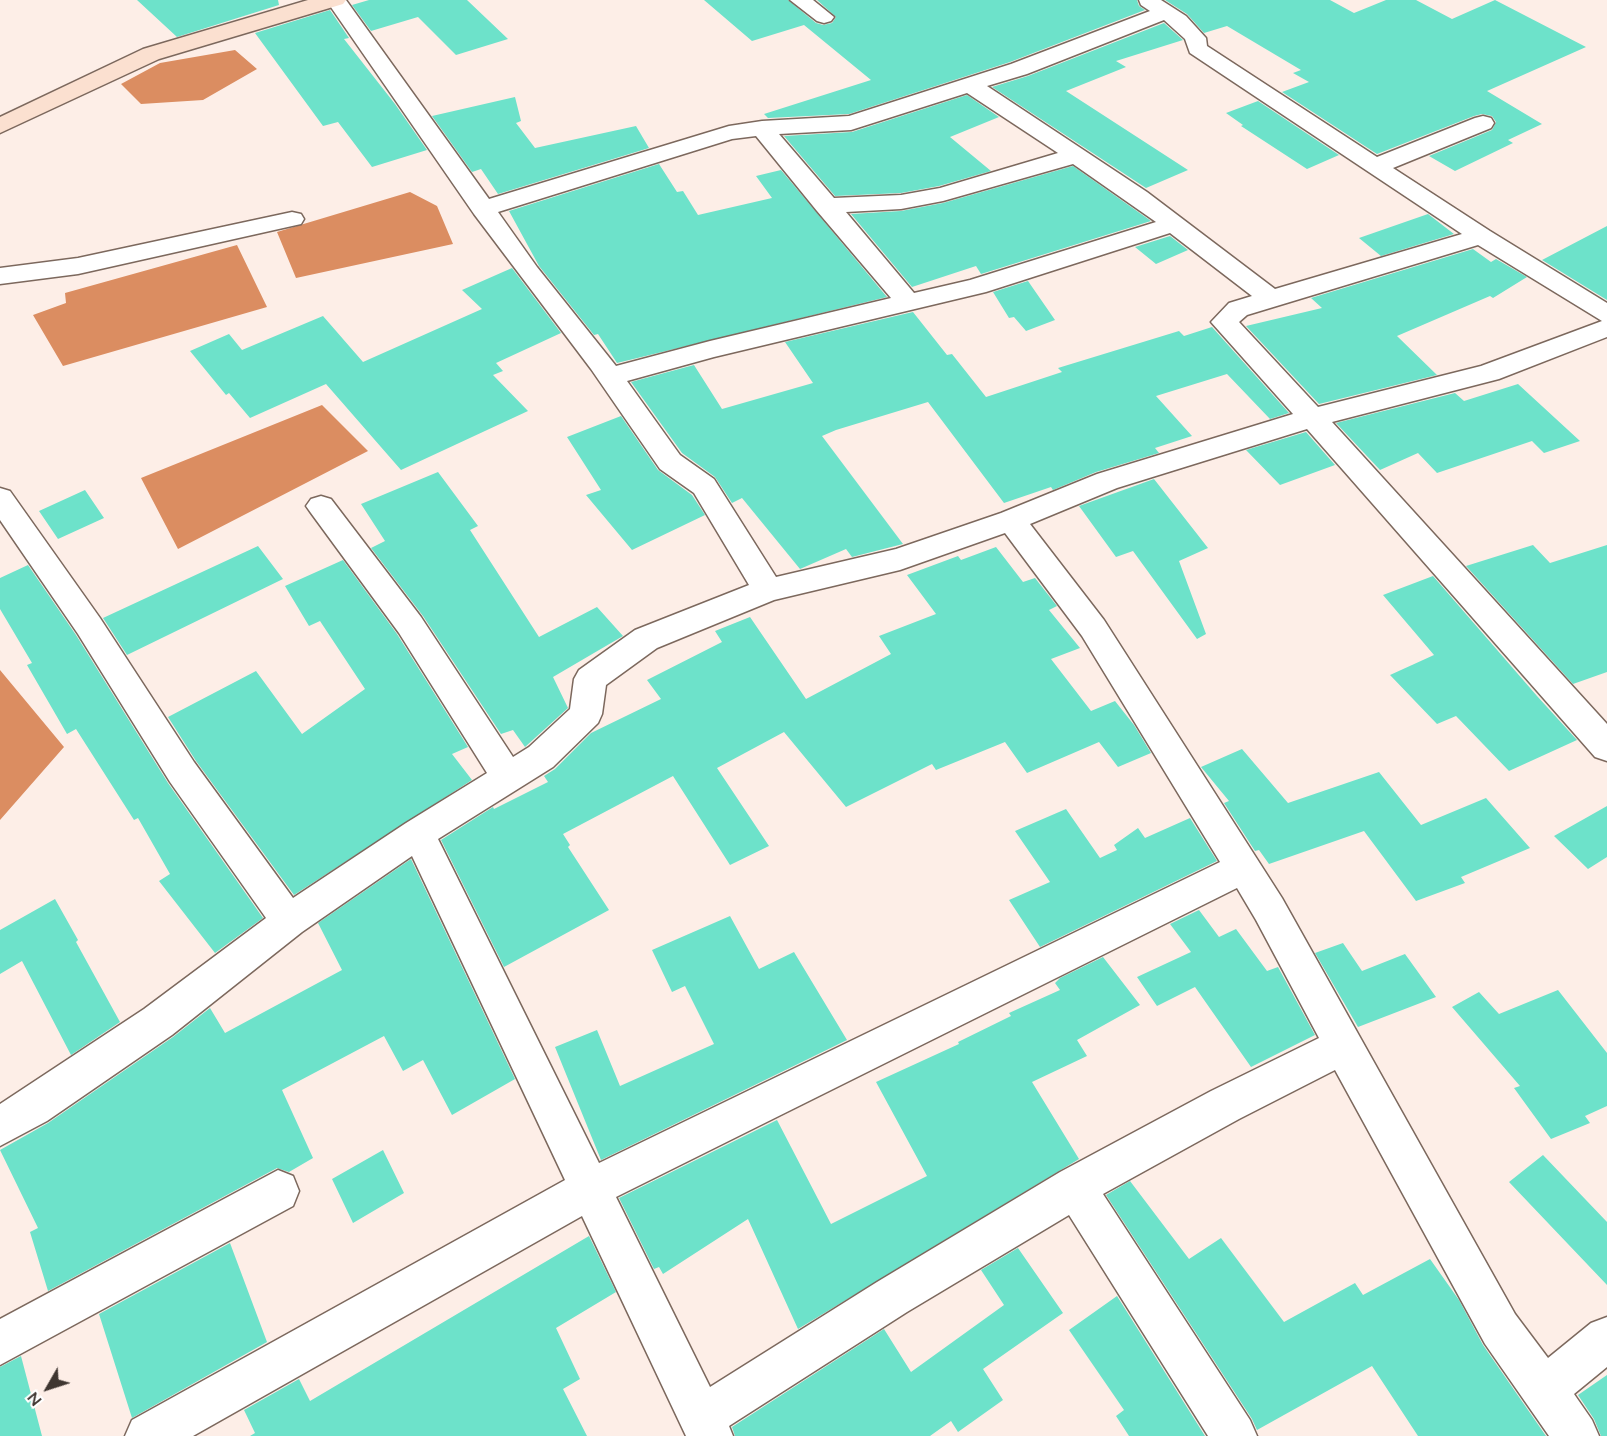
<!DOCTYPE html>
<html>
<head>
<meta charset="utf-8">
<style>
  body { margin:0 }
  #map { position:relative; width:1607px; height:1436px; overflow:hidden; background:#fdeee7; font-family:Lato,sans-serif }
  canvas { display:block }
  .north { position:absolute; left:18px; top:1358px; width:60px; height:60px; -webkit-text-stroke:4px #fff; paint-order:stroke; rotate:231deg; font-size:16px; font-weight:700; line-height:24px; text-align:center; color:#3f3631 }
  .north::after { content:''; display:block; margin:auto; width:21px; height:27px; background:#3f3631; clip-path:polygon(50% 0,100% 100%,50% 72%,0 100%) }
</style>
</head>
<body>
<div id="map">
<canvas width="1607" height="1436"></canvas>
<div class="north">N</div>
</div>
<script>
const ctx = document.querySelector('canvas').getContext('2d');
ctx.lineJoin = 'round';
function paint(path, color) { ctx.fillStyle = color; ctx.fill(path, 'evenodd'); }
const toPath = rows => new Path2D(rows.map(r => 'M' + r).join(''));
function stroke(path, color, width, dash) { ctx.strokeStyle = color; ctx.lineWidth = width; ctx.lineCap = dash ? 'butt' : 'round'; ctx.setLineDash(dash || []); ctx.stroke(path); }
paint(toPath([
  [235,50,257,69,203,100,141,104,121,84,160,63],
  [410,192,437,206,453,244,296,278,277,232],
  [237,245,267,307,63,366,33,315,66,303,65,293],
  [322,405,368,451,178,549,141,478],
  [0,670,64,747,0,820]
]), '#db8d61');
paint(toPath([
  [137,0,278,0,279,5,177,37],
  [369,0,467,0,508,39,456,55,418,17,371,31,352,5],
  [704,0,788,0,816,23,823,25,832,23,836,17,817,0,1137,0,1139,6,1145,10,1010,62,849,114,768,118,764,114,871,80,804,25,752,41],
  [1165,0,1330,0,1354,13,1386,0,1416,0,1452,19,1495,0,1586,47,1487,91,1542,124,1508,140,1513,143,1455,171,1429,156,1492,130,1496,122,1492,116,1482,114,1474,116,1377,154,1282,92,1309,82,1293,73,1301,70,1227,26,1204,33,1187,14],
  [330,10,349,38,344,39,395,104,427,150,372,167,338,122,323,126,255,33],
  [1164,23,1183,40,1116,61,1126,67,1066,91,1188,170,1146,188,992,87,1028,76],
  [967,95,999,117,950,137,991,171,939,186,901,193,835,196,784,136,852,132],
  [515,97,521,121,516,123,535,148,636,126,649,148,498,194,481,169,472,172,432,116],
  [1258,101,1339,155,1307,169,1241,126,1243,125,1226,113],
  [659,164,677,192,683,191,698,215,772,198,756,176,781,170,887,297,617,363,598,334,594,335,539,266,509,211],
  [1073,166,1151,221,981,274,976,266,912,287,851,214,901,211,943,203],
  [1428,214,1454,234,1381,256,1359,238],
  [1607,226,1607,300,1542,260],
  [1170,236,1188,250,1156,264,1135,247],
  [1473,249,1491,262,1496,259,1527,277,1493,298,1490,296,1397,336,1437,375,1319,404,1246,326,1322,308,1311,298],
  [512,268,561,333,496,363,503,371,493,375,528,411,401,470,326,384,250,418,229,393,226,395,190,351,229,334,242,350,323,316,363,362,482,309,462,290],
  [1028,281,1055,320,1026,331,1014,317,1009,318,993,292],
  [913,312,947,355,952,354,986,397,1062,372,1058,368,1179,331,1184,336,1212,327,1289,413,1270,419,1227,374,1156,396,1192,436,1155,448,1159,453,1096,472,1053,490,1051,487,1004,503,928,402,836,430,822,436,903,544,852,557,846,549,800,569,742,498,732,503,715,477,682,453,631,382,694,365,722,409,813,383,785,342],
  [1518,384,1580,441,1544,453,1532,441,1437,473,1418,453,1380,470,1336,423,1455,393,1464,401],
  [621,416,658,470,692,495,705,515,632,550,586,495,601,490,567,437],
  [1306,432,1335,465,1280,485,1246,450],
  [438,472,478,526,470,530,539,637,597,607,623,636,553,677,568,708,525,747,513,730,501,734,423,616,371,548,385,541,361,504],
  [1154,479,1208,548,1179,561,1206,634,1197,639,1133,551,1116,557,1079,506],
  [85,490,104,518,58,539,39,511],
  [1533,545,1550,563,1607,545,1607,672,1573,684,1466,566],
  [258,546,283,579,127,655,103,618],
  [996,547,1023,582,1035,578,1057,606,1049,610,1080,648,1051,659,1091,711,1115,701,1134,725,1151,753,1118,767,1099,742,1027,773,1005,742,936,770,932,764,846,807,784,732,717,768,769,846,730,865,673,776,563,834,570,845,568,847,609,910,504,967,441,840,493,807,494,809,548,782,544,776,555,769,591,733,661,699,647,680,722,642,715,631,750,617,806,699,891,654,879,636,936,614,907,575,958,556,961,560],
  [343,560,397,634,468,747,452,754,472,780,294,895,196,761,168,717,256,671,302,734,365,689,320,621,309,626,285,586],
  [28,565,76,635,168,783,263,918,215,953,159,881,170,874,138,818,134,820,76,729,67,734,27,665,32,663,0,609,0,578],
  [1433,576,1537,696,1577,740,1509,771,1456,716,1437,724,1390,675,1434,655,1383,595],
  [1242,749,1288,803,1379,772,1421,825,1486,798,1530,848,1461,877,1465,883,1416,901,1364,831,1269,864,1259,850,1255,851,1224,803,1229,801,1201,767],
  [1607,806,1607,857,1588,869,1554,836],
  [1066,809,1100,858,1117,850,1114,845,1138,828,1145,838,1190,818,1217,861,1040,947,1009,900,1050,882,1015,831],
  [411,859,515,1079,452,1115,423,1060,403,1071,384,1036,282,1090,313,1158,289,1172,277,1168,48,1291,30,1232,38,1228,0,1150,48,1123,173,1037,210,1008,225,1033,342,970,318,923],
  [55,899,78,940,76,942,120,1022,71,1055,22,961,0,974,0,930],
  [1199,910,1219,937,1236,929,1267,971,1278,967,1315,1035,1251,1067,1195,987,1157,1006,1137,977,1191,952,1170,924],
  [730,916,759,969,794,952,847,1040,601,1160,555,1047,597,1030,620,1086,714,1044,685,986,672,992,652,950],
  [1343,943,1362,971,1405,954,1436,997,1358,1027,1315,953],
  [1103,957,1140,1005,1077,1040,1087,1056,1032,1082,1079,1159,798,1329,748,1219,663,1274,659,1267,654,1269,619,1198,777,1120,831,1224,927,1176,876,1082,959,1044,958,1042,1011,1016,1009,1013,1060,990,1055,983,1060,978],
  [1558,990,1607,1053,1607,1106,1585,1116,1590,1123,1551,1139,1514,1088,1520,1086,1452,1007,1479,992,1499,1014],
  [383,1150,404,1193,353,1223,332,1179],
  [1543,1155,1607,1222,1607,1285,1509,1182],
  [1130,1181,1189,1259,1221,1238,1284,1322,1355,1283,1363,1295,1430,1259,1459,1300,1483,1345,1546,1436,1418,1436,1372,1366,1257,1430,1252,1419,1106,1195],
  [589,1236,616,1292,556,1328,580,1379,563,1389,587,1436,250,1436,255,1433,244,1410,299,1379,310,1401],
  [230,1243,267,1342,132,1418,99,1314],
  [1018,1248,1063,1313,983,1369,1003,1400,958,1432,951,1421,930,1436,735,1436,732,1427,884,1329,911,1372,1004,1305,981,1270],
  [1117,1296,1205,1436,1129,1436,1116,1416,1124,1410,1069,1330],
  [21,1356,42,1436,0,1436,0,1367],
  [1607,1375,1607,1436,1601,1436,1594,1419,1578,1395]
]), '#6de2ca');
const street = toPath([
  [326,0,346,0,489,199,729,126,762,121,849,116,1011,64,1150,11,1141,5,1139,0,1161,0,1186,16,1206,38,1207,46,1377,157,1475,118,1483,116,1491,118,1494,123,1491,128,1393,168,1490,231,1607,303,1607,337,1499,379,1332,422,1607,724,1607,761,1595,757,1307,429,1117,488,1030,524,1104,620,1282,898,1515,1314,1548,1358,1591,1323,1607,1317,1607,1367,1574,1394,1592,1420,1599,1436,1549,1436,1485,1344,1335,1070,1239,1119,1103,1194,1250,1420,1257,1436,1208,1436,1069,1215,907,1312,729,1426,733,1436,686,1436,582,1216,193,1436,125,1436,132,1420,565,1180,412,856,302,932,172,1035,47,1121,0,1146,0,1104,144,1009,266,918,170,782,78,634,0,520,0,488,10,491,100,618,194,762,293,898,406,823,487,773,399,633,311,513,306,506,311,499,321,496,331,499,421,617,513,757,529,747,570,709,574,679,579,670,635,630,749,585,694,493,660,469,591,369,474,214,326,0],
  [1164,20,1185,39,1190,53,1462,234,1275,289,1147,192,987,86,1027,74,1164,20],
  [967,93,1058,153,940,188,901,195,834,198,779,134,851,130,967,93],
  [756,136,817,211,891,298,710,341,616,366,537,267,498,212,732,139,756,136],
  [1073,164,1156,222,970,280,914,293,846,212,901,209,943,201,1073,164],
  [1170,233,1252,296,1229,303,1211,322,1293,414,1097,474,1001,513,896,549,776,577,714,479,680,455,627,381,714,357,986,292,1170,233],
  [1478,245,1602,321,1481,366,1318,407,1239,322,1247,315,1478,245],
  [1005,533,1082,636,1220,862,599,1163,438,839,553,767,598,723,602,714,606,685,657,648,774,600,900,570,1005,533],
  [1237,888,1256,920,1319,1038,1211,1091,1060,1172,877,1282,710,1387,616,1197,1237,888],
  [790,0,813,0,834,17,831,21,824,23,817,21,790,0],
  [292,212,301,214,304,219,301,224,78,274,0,284,0,268,78,258,292,212],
  [278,1170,293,1176,299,1191,293,1206,0,1365,0,1319,278,1170]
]);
const secondary = toPath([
  [308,0,346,0,343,4,159,59,0,133,0,117,143,49,308,0]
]);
stroke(street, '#7c685d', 3);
stroke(secondary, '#7c685d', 3);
paint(street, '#fff');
paint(secondary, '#fbe0d0');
</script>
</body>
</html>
